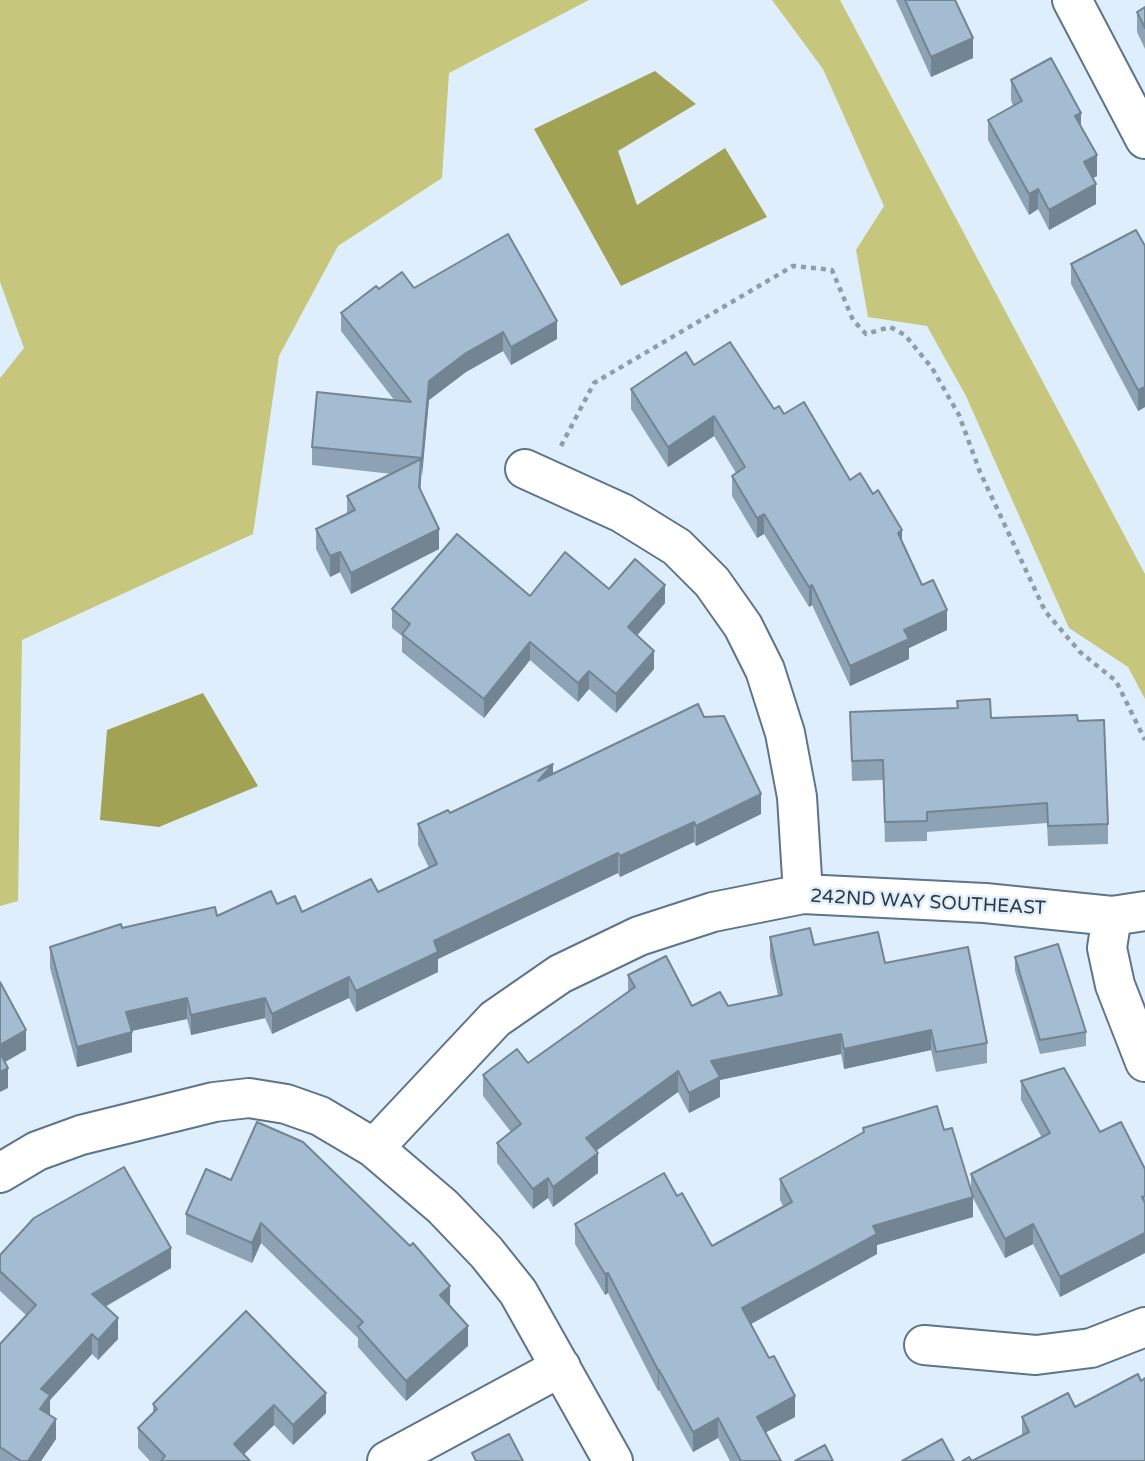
<!DOCTYPE html>
<html>
<head>
<meta charset="utf-8">
<style>
  body { margin:0 }
  canvas { display:block; background:#dfeefc }
</style>
</head>
<body>
<canvas width="1145" height="1461"></canvas>
<script>
const ctx = document.querySelector('canvas').getContext('2d');
ctx.lineJoin = 'round';
function paint(path, color) { ctx.fillStyle = color; ctx.fill(path, 'evenodd'); }
const toPath = rows => new Path2D(rows.map(r => 'M' + r).join(''));
function stroke(path, color, width, dash) { ctx.strokeStyle = color; ctx.lineWidth = width; ctx.lineCap = dash ? 'butt' : 'round'; ctx.setLineDash(dash || []); ctx.stroke(path); }
function label(font, color, halo, rows, align = 'center') {
  ctx.font = font + ' "Varela Round",sans-serif'; ctx.lineWidth = 5; ctx.setLineDash([]); ctx.textBaseline = 'middle'; ctx.strokeStyle = halo; ctx.fillStyle = color; for (const [text, x, y, turn = 0] of rows) {
    ctx.save(); ctx.translate(x, y); ctx.rotate((+turn || 0) * Math.PI / 180); ctx.textAlign = isNaN(turn) ? turn : align; if (halo) ctx.strokeText(text, 0, 0); ctx.fillText(text, 0, 0); ctx.restore();
  }
}
paint(toPath([
  [0,0,589,0,449,73,442,178,338,246,279,356,253,534,22,640,18,901,0,906,0,378,24,348,0,282],
  [772,0,840,0,1145,574,1145,699,1128,667,1069,628,966,396,927,326,868,317,856,250,884,206,823,69]
]), '#c6c77c');
paint(toPath([
  [655,71,696,104,618,151,637,205,725,148,767,217,621,286,534,129],
  [203,693,258,786,159,827,100,820,107,730]
]), '#a1a253');
const minor = toPath([
  [1072,0,1145,139],
  [525,469,622,513,677,547,712,582,743,626,765,670,785,733,797,797,803,894],
  [1112,916,1107,948,1115,985,1145,1062],
  [374,1148,495,1019,560,974,639,936,713,912,803,894,985,903,1112,916,1145,911],
  [0,1173,37,1151,81,1135,214,1102,249,1098,286,1104,320,1116,374,1148,443,1207,486,1252,518,1292,613,1461],
  [924,1345,1036,1355,1091,1348,1145,1327],
  [387,1461,561,1367]
]);
stroke(minor, '#5e7488', 42);
stroke(toPath([
  [561,446,594,383,793,266,832,270,853,320,866,334,890,327,905,335,932,368,959,415,980,472,1045,611,1080,652,1116,681,1145,740]
]), '#909da9', 4.5, [5, 5]);
stroke(minor, '#fff', 38);
paint(toPath([
  [896,0,955,0,973,58,931,77],
  [1145,7,1145,49,1137,32,1137,12],
  [1011,80,1081,126,1097,176,1093,178,1096,204,1049,230,1038,209,1029,215,988,140,988,120,1013,106,1011,100],
  [1145,246,1145,407,1138,411,1071,284,1071,264],
  [414,288,557,339,511,365,503,351,466,372,429,400,420,491,439,549,351,594,340,572,330,577,316,549,316,529,347,514,347,496,392,474,312,465,312,447,395,401,341,331,341,313,379,289],
  [694,365,784,414,850,480,902,543,922,585,947,630,909,648,909,659,850,686,812,605,809,607,764,534,757,538,732,496,732,476,736,473,714,436,668,467,631,409,631,389],
  [609,589,665,603,637,635,654,669,616,713,589,689,578,702,530,660,484,718,402,652,402,636,392,628,392,609],
  [957,701,991,718,1078,721,1108,824,1108,844,1048,846,1047,823,927,832,927,841,885,842,883,780,852,781,850,712,957,708],
  [704,717,761,814,696,846,694,842,620,877,618,873,438,959,438,972,356,1012,349,998,272,1034,265,1018,191,1035,187,1019,132,1031,132,1052,77,1067,50,968,50,947,122,928,217,916,277,904,302,912,378,892,429,868,418,845,418,824],
  [770,937,814,945,885,963,987,1043,987,1063,936,1072,931,1050,844,1069,841,1054,720,1080,720,1097,689,1113,678,1092,596,1151,598,1173,553,1207,548,1198,533,1209,497,1163,497,1143,511,1132,483,1096,483,1075,528,1063,628,992,628,975,692,1006,728,1006,778,996,770,957],
  [1015,957,1086,1032,1086,1046,1040,1054,1015,971],
  [1021,1081,1100,1132,1145,1169,1145,1253,1060,1297,1033,1244,1005,1258,973,1198,973,1217,877,1245,877,1254,751,1324,795,1417,766,1432,781,1461,730,1461,718,1438,693,1452,659,1390,658,1391,608,1293,605,1295,575,1244,575,1224,677,1196,712,1246,783,1206,780,1200,780,1179,863,1133,863,1128,944,1130,971,1190,971,1174,1042,1138,1021,1100],
  [206,1169,450,1306,468,1346,406,1401,358,1347,358,1338,261,1243,252,1263,186,1234,186,1214],
  [0,1255,171,1268,105,1307,118,1339,98,1360,92,1354,50,1400,50,1415,56,1439,41,1461,0,1461,0,1344,26,1315,0,1291],
  [246,1311,326,1413,293,1445,274,1425,244,1454,250,1461,150,1461,138,1448,138,1428,153,1413,153,1404],
  [1141,1381,1022,1435,1022,1417,1075,1407]
]), '#8da2b5');
paint(toPath([
  [973,38,973,58,931,77,931,57],
  [1081,113,1081,133,1075,116],
  [1097,155,1097,176,1084,182,1084,162],
  [1096,184,1096,204,1049,230,1049,210],
  [1038,189,1038,209,1029,215,1029,194],
  [557,321,557,339,511,365,511,347],
  [503,332,503,351,466,372,429,400,422,477,422,458,429,381,466,353],
  [1145,387,1145,407,1138,411,1138,390],
  [714,416,714,436,668,467,668,447],
  [421,459,421,479,419,508,419,487],
  [764,514,764,534,757,538,757,518],
  [439,529,439,549,351,594,351,573],
  [902,530,902,550,898,533],
  [340,552,340,572,330,577,330,556],
  [665,585,665,603,628,646,628,627],
  [812,585,812,605,809,607,809,587],
  [947,610,947,630,909,648,909,659,850,686,850,666,904,630],
  [530,642,530,660,484,718,484,699],
  [654,651,654,669,616,713,616,694],
  [589,671,589,689,578,702,578,683],
  [553,764,553,784,538,781],
  [761,794,761,814,696,846,696,826],
  [694,822,694,842,620,877,620,856],
  [618,853,618,873,438,959,438,972,356,1012,356,991,434,941],
  [349,977,349,998,272,1034,272,1014],
  [187,998,187,1019,126,1032,126,1012],
  [265,998,265,1018,191,1035,191,1015],
  [26,1030,26,1050,0,1065,0,1045],
  [931,1030,931,1050,844,1069,844,1049],
  [132,1032,132,1052,77,1067,77,1047],
  [841,1034,841,1054,720,1080,720,1097,689,1113,689,1093,711,1061],
  [8,1068,8,1088,0,1092,0,1072],
  [678,1071,678,1092,586,1158,586,1138],
  [598,1153,598,1173,553,1207,553,1187],
  [548,1178,548,1198,533,1209,533,1189],
  [973,1197,973,1217,877,1245,877,1254,742,1329,742,1308,873,1226],
  [261,1223,261,1243,252,1263,252,1243],
  [1033,1224,1033,1244,1005,1258,1005,1239],
  [1145,1233,1145,1253,1060,1297,1060,1277],
  [171,1248,171,1268,92,1314,92,1294],
  [608,1273,608,1293,605,1295,605,1274],
  [450,1286,450,1306,440,1295],
  [118,1318,118,1339,98,1360,98,1340],
  [468,1326,468,1346,406,1401,406,1381],
  [92,1334,92,1354,50,1400,50,1415,40,1409,41,1389],
  [658,1370,659,1370,659,1390,658,1391],
  [326,1393,326,1413,293,1445,293,1425],
  [795,1396,795,1417,757,1437,757,1417],
  [274,1405,274,1425,237,1461,234,1444],
  [718,1418,718,1438,693,1452,693,1432],
  [56,1419,56,1439,41,1461,28,1461]
]), '#738493');
const building = toPath([
  [905,0,955,0,973,38,931,57,905,0],
  [1145,7,1145,28,1137,12,1145,7],
  [1051,58,1081,113,1075,116,1097,155,1084,162,1096,184,1049,210,1038,189,1029,194,988,120,1022,101,1011,80,1051,58],
  [1136,230,1145,246,1145,387,1138,390,1071,264,1136,230],
  [508,234,557,321,511,347,503,332,466,353,429,381,422,458,312,447,317,392,411,402,341,313,376,286,379,289,402,272,414,288,508,234],
  [730,342,774,409,779,406,784,414,804,402,850,480,860,473,873,494,878,490,902,530,898,533,922,585,933,580,947,610,904,630,909,639,850,666,812,585,809,587,764,514,757,518,732,476,745,467,714,416,668,447,631,389,686,352,694,365,730,342],
  [421,459,419,487,439,529,351,573,340,552,330,556,316,529,355,510,347,496,421,459],
  [457,534,530,596,565,552,609,589,635,559,665,585,628,627,654,651,616,694,589,671,578,683,530,642,484,699,402,634,410,624,392,609,457,534],
  [990,699,991,718,1077,715,1078,721,1104,720,1108,824,1048,826,1047,803,927,812,927,821,885,822,883,760,852,761,850,712,958,708,957,701,990,699],
  [698,704,704,717,724,716,761,794,696,826,694,822,620,856,618,853,434,941,438,952,356,991,349,977,272,1014,265,998,191,1015,187,998,126,1012,132,1032,77,1047,50,947,121,924,122,928,215,907,217,916,271,891,277,904,295,896,302,912,371,879,378,892,437,864,418,824,448,810,450,813,553,764,538,781,698,704],
  [810,928,814,945,878,932,885,963,968,947,987,1043,936,1052,931,1030,844,1049,841,1034,711,1061,720,1077,689,1093,678,1071,586,1138,598,1153,553,1187,548,1178,533,1189,497,1143,521,1124,483,1075,517,1049,528,1063,635,987,628,975,666,956,692,1006,720,992,728,1006,782,995,770,937,810,928],
  [1058,944,1086,1032,1040,1040,1015,957,1058,944],
  [0,982,26,1030,0,1045,0,982],
  [0,1053,8,1068,0,1072,0,1053],
  [1064,1068,1100,1132,1121,1122,1145,1169,1145,1196,1142,1197,1145,1203,1145,1233,1060,1277,1033,1224,1005,1239,971,1174,1050,1133,1021,1081,1064,1068],
  [937,1106,944,1130,952,1128,973,1197,873,1226,877,1234,742,1308,769,1358,774,1356,795,1396,757,1417,781,1461,741,1461,718,1418,693,1432,659,1370,658,1370,608,1273,605,1274,575,1224,664,1173,677,1196,682,1193,712,1246,792,1202,780,1179,864,1132,863,1128,937,1106],
  [257,1122,303,1142,410,1246,413,1243,450,1286,440,1295,468,1326,406,1381,358,1327,363,1322,261,1223,252,1243,186,1214,206,1169,231,1180,257,1122],
  [124,1167,171,1248,92,1294,118,1318,98,1340,92,1334,41,1389,50,1395,40,1409,56,1419,28,1461,21,1461,0,1447,0,1344,36,1305,0,1271,0,1255,34,1218,124,1167],
  [246,1311,326,1393,293,1425,274,1405,234,1444,250,1461,161,1461,165,1456,138,1428,157,1409,153,1404,246,1311],
  [1138,1374,1141,1381,1145,1378,1145,1461,972,1461,1029,1432,1022,1417,1068,1393,1075,1407,1138,1374],
  [509,1434,523,1461,476,1461,472,1453,509,1434],
  [942,1439,954,1461,902,1461,942,1439],
  [825,1445,833,1461,795,1461,825,1445],
  [969,1457,972,1461,962,1461,969,1457]
]);
paint(building, '#a4bcd2');
stroke(building, '#738493', 2);
label('19px', '#2e3841', '#dfeefc', [
  ["242ND WAY SOUTHEAST",928,903,3]
]);
</script>
</body>
</html>
